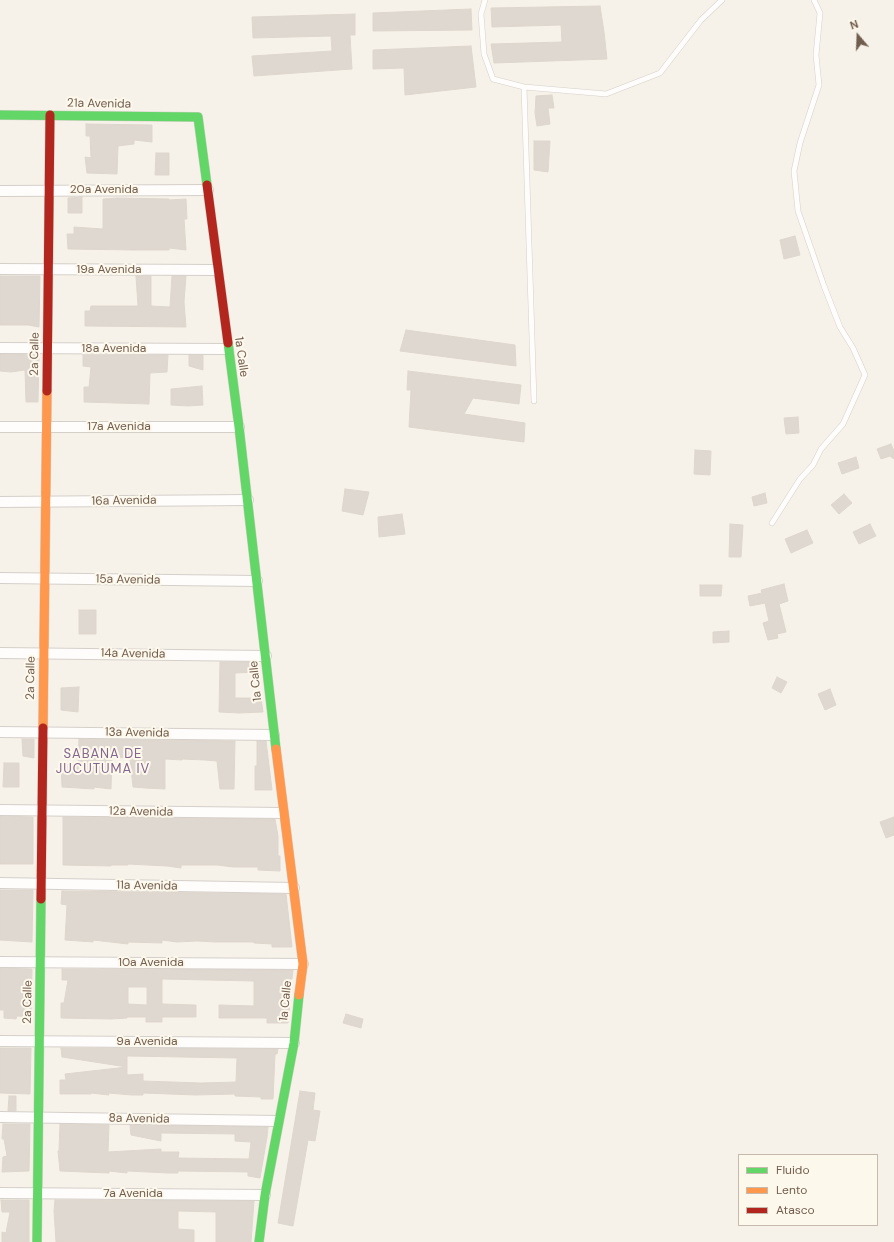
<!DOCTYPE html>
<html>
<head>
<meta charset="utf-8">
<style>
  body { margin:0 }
  #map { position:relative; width:894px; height:1242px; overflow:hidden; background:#f6f2ea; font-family:"DM Sans",sans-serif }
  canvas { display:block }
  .legend { position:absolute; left:738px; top:1154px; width:140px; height:72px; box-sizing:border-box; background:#fdf8ec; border:1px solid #c5baac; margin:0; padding:5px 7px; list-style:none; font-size:12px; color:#715d4d }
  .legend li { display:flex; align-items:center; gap:8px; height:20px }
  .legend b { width:20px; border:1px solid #c5baac }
  .north { position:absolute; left:838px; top:16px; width:40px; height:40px; -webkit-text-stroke:3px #fdf8ec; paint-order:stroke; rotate:341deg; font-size:11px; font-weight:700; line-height:16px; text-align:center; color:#715d4d }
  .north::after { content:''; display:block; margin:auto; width:14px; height:18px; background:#715d4d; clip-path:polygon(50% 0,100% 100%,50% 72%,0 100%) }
</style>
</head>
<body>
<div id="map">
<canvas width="894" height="1242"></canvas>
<ul class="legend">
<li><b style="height:5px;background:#63d668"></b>Fluido</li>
<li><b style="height:5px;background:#ff974d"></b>Lento</li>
<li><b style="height:5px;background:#b3261e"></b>Atasco</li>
</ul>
<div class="north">N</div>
</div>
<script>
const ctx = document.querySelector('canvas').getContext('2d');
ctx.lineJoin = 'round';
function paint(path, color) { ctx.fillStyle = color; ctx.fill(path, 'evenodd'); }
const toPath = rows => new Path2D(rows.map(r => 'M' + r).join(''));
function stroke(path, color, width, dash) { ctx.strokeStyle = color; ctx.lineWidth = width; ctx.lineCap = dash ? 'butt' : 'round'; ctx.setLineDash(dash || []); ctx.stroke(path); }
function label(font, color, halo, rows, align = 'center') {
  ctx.font = font + ' "DM Sans",sans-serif'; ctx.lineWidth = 4; ctx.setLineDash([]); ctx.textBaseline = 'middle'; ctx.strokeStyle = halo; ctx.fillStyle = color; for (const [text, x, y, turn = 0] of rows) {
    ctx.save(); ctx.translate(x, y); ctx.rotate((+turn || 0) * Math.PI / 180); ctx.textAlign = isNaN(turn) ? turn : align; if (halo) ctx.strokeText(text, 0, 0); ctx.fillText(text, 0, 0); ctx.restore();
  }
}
const building = toPath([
  [600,6,604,32,607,59,494,63,491,44,562,42,561,25,492,27,491,8,600,6],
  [471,9,472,30,373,31,373,13,471,9],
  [355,14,355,35,350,35,352,69,254,76,252,56,332,51,331,36,253,38,252,17,355,14],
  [471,46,476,87,405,95,404,68,373,69,373,50,471,46],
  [552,95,554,108,548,108,550,124,537,126,535,113,536,96,552,95],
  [86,124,152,125,152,142,134,140,134,144,118,146,117,174,87,173,85,157,91,158,90,136,86,136,86,124],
  [534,141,550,141,548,172,534,170,534,141],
  [156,153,169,153,169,175,155,175,156,153],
  [82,197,82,213,68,213,68,198,82,197],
  [117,198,169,199,169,200,186,199,187,219,184,219,186,250,169,248,169,250,134,250,68,249,67,234,74,234,74,227,103,229,103,199,117,198],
  [795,236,800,255,784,259,780,240,795,236],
  [0,276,40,276,39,327,28,325,0,325,0,276],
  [136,276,151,276,151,306,170,307,172,276,186,276,184,302,186,327,85,326,85,311,90,311,91,306,138,306,136,276],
  [406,330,515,345,516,366,400,351,406,330],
  [0,354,39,355,38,402,26,402,25,370,11,372,0,371,0,354],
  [83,355,168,355,167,372,150,373,149,404,84,402,84,387,89,387,91,367,83,366,83,355],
  [189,355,203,355,203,370,189,366,189,355],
  [408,371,521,385,519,404,473,398,464,414,525,423,524,442,409,427,411,390,407,390,408,371],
  [202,386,203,405,188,406,171,405,171,389,202,386],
  [798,417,799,433,786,434,784,418,798,417],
  [891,444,894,451,894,459,890,456,881,459,877,449,891,444],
  [695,450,711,451,710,475,694,474,695,450],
  [856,457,859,468,842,474,838,463,856,457],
  [345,489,369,492,363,515,342,511,345,489],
  [765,493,767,503,754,506,752,497,765,493],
  [844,494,852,503,839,514,831,505,844,494],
  [402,514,405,534,379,537,378,517,402,514],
  [730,524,743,525,741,557,729,557,730,524],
  [870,524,876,536,859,544,853,532,870,524],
  [807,530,813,543,791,553,785,539,807,530],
  [784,584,788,601,779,604,786,632,777,634,778,638,768,640,763,623,769,621,765,603,750,606,748,596,762,593,761,590,784,584],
  [700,585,722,585,721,596,700,596,700,585],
  [79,610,96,610,96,634,79,634,79,610],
  [729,631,729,642,713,643,713,632,729,631],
  [220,662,257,662,258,672,235,673,235,698,261,698,263,712,239,713,219,712,220,662],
  [777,677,787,682,781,693,772,688,777,677],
  [79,687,78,712,61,710,61,688,79,687],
  [830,689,836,705,825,710,818,694,830,689],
  [22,739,34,739,34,758,23,756,22,739],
  [79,739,235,741,234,789,220,789,217,761,205,760,182,759,182,760,165,759,165,789,146,788,133,787,130,759,112,756,111,789,94,787,94,789,62,787,61,765,78,764,79,739],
  [257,741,266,741,272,790,255,790,255,766,257,766,257,741],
  [4,763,19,763,19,787,3,787,4,763],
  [0,816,33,817,33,864,0,864,0,816],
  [63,817,275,819,278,836,278,856,280,856,280,871,258,870,258,867,233,867,217,865,181,865,181,868,167,866,128,864,128,865,111,865,111,866,63,865,63,817],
  [894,817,894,835,886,838,880,822,894,817],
  [0,890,33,890,32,942,0,940,0,890],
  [62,891,286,894,292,947,272,947,272,944,254,943,254,942,216,942,197,941,177,942,162,940,162,943,128,942,128,944,93,940,93,942,65,940,67,905,61,904,62,891],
  [0,968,32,969,31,1017,17,1016,16,1019,4,1018,4,1010,0,1010,0,968],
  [62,969,293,970,292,979,290,979,290,1002,288,1023,267,1023,267,1018,219,1018,219,1005,254,1006,254,981,162,979,162,1004,196,1005,196,1017,162,1017,162,1022,146,1022,146,1017,127,1017,127,1018,111,1019,61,1018,61,1003,64,1003,68,980,62,980,62,969],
  [128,987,147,987,147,1005,128,1004,128,987],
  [346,1014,363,1019,361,1028,343,1023,346,1014],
  [0,1048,31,1048,30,1094,0,1093,0,1048],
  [61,1048,278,1049,277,1054,275,1054,273,1099,261,1099,261,1097,235,1096,235,1094,196,1095,143,1093,143,1095,132,1095,108,1093,109,1095,91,1093,91,1094,60,1094,60,1080,66,1080,65,1074,127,1067,127,1075,143,1074,143,1081,201,1083,236,1082,237,1058,127,1056,127,1067,62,1057,61,1048],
  [300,1091,315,1093,313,1110,320,1111,315,1141,308,1140,293,1226,278,1223,300,1091],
  [9,1096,16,1096,16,1111,8,1111,9,1096],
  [3,1124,30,1124,29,1171,2,1172,3,1157,7,1156,4,1139,2,1139,3,1124],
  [60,1124,109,1125,108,1152,161,1149,161,1152,179,1152,178,1158,249,1159,251,1142,235,1141,235,1134,161,1133,161,1141,131,1135,130,1125,268,1127,267,1137,260,1178,248,1176,248,1172,178,1171,178,1173,168,1173,127,1171,127,1173,109,1171,109,1173,60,1171,58,1151,59,1151,60,1124],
  [1,1200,29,1200,29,1242,2,1242,2,1232,6,1233,10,1212,2,1212,1,1200],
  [55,1200,254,1201,251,1242,216,1242,216,1212,178,1211,178,1229,194,1230,194,1242,56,1242,54,1211,55,1200]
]);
paint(building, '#dfd8d0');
stroke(building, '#ded6cd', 1);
const lane = toPath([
  [485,0,481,14,484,54,493,79,524,87,606,94,660,73,701,20,722,0],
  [524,87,534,401],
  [772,523,800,479,813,465,821,449,843,424,865,375,853,348,840,327,824,286,798,211,794,171,800,143,819,85,816,55,820,13,814,0]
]);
const street = toPath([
  [0,191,208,190],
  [0,269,217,270],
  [0,348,228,349],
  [0,427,239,427],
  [0,502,248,500],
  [0,578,257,581],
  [0,653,266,656],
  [0,732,274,735],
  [0,810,283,813],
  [0,883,294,888],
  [0,962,303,964],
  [0,1041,294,1043],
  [0,1117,278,1121],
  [0,1193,265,1195]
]);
const fast = toPath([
  [0,115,198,117,207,185],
  [228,343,239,427,276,749],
  [37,1242,41,899],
  [259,1242,265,1195,294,1043,299,995]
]);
const slow = toPath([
  [43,728,47,391],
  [276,749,303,964,299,995]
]);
const jam = toPath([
  [207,185,228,343],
  [47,391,50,115],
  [41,899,43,728]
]);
stroke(lane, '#d5cfc9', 6);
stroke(street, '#d5cfc9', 12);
stroke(fast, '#d5cfc8', 10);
stroke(slow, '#d5cfc8', 10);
stroke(jam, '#d5cfc8', 10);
stroke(lane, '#fefdfc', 5);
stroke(street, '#fefdfc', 10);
stroke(fast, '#63d668', 9);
stroke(slow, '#ff974d', 9);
stroke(jam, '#b3261e', 9);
label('12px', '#715d4d', '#fdf8ec', [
  ["21a Avenida",99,104,1],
  ["20a Avenida",104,190],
  ["19a Avenida",109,270],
  ["18a Avenida",114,349],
  ["2a Calle",35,354,-89],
  ["1a Calle",241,357,82],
  ["17a Avenida",119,427],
  ["16a Avenida",124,501,-1],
  ["15a Avenida",128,580,1],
  ["14a Avenida",133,654,1],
  ["2a Calle",31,678,-89],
  ["1a Calle",256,681,-96],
  ["13a Avenida",137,733,1],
  ["12a Avenida",141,812,1],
  ["11a Avenida",147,886,1],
  ["10a Avenida",151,963],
  ["1a Calle",286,1001,-84],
  ["2a Calle",28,1002,-89],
  ["9a Avenida",147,1042],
  ["8a Avenida",139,1119,1],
  ["7a Avenida",133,1194]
]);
ctx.letterSpacing = '1px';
label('13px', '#83658d', '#fdf8ec', [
  ["SABANA DE",103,755],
  ["JUCUTUMA IV",103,770]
]);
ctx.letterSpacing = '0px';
</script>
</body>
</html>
